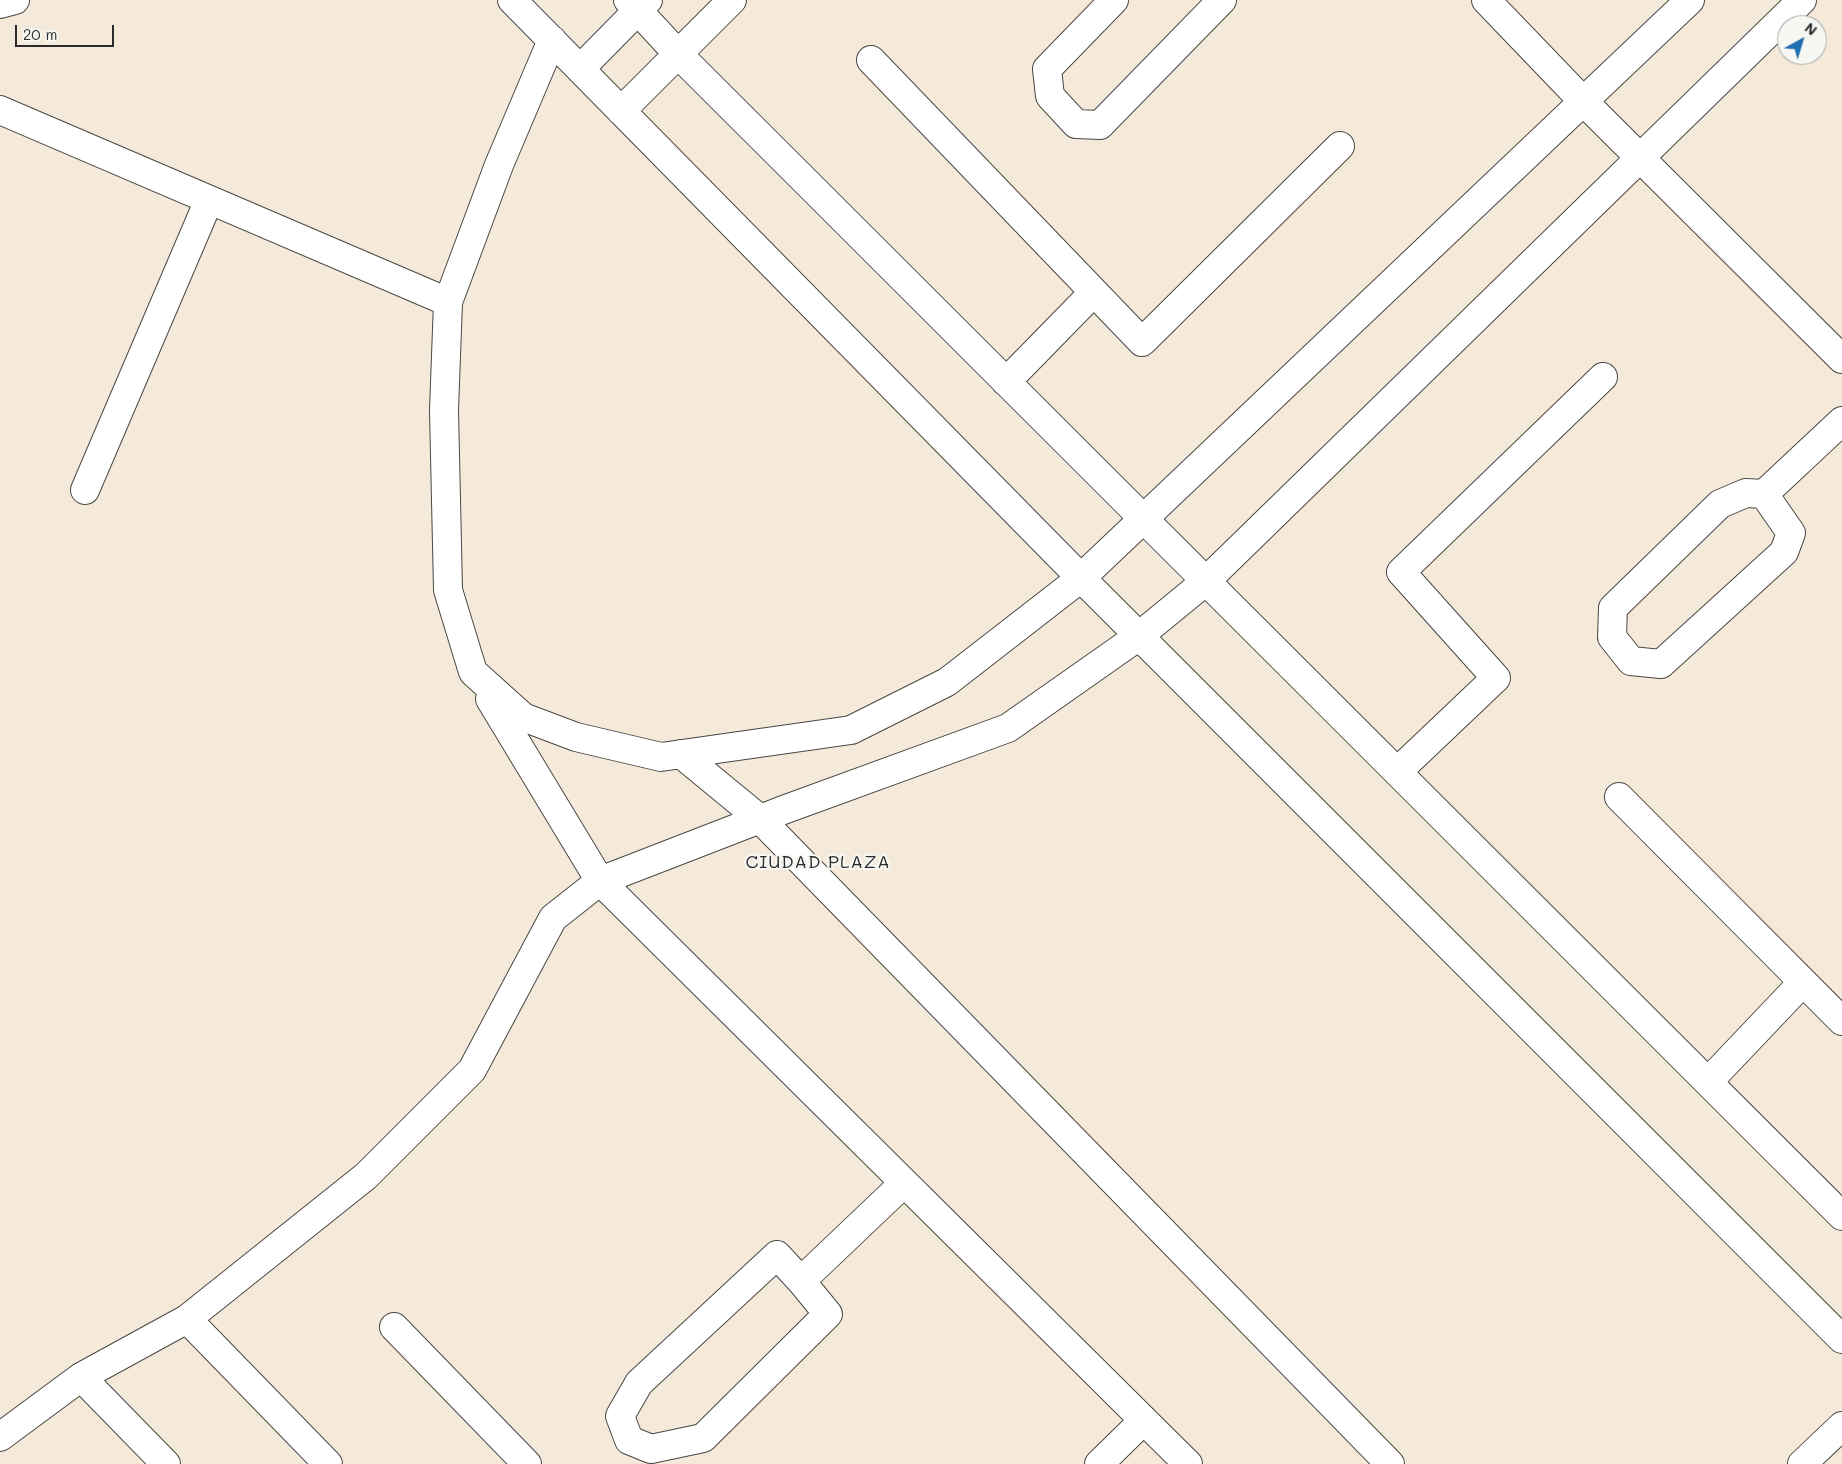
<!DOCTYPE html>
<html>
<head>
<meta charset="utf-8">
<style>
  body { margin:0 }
  #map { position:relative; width:1842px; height:1464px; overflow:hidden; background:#f5eada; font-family:Mali,sans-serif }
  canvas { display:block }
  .north { position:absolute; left:1777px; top:15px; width:50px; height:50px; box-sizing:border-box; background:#f6f6f2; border:1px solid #a5a5a2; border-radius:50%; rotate:39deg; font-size:14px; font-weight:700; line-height:20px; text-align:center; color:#2b2b2b }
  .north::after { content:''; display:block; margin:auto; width:18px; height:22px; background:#1f6fb2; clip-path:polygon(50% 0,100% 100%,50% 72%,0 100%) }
  .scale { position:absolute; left:15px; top:25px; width:99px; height:22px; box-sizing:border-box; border:2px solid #2b2b2b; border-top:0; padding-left:6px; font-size:15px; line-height:18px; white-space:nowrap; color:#2b2b2b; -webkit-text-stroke:4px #f6f6f2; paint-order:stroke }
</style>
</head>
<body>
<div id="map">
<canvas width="1842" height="1464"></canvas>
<div class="north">N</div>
<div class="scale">20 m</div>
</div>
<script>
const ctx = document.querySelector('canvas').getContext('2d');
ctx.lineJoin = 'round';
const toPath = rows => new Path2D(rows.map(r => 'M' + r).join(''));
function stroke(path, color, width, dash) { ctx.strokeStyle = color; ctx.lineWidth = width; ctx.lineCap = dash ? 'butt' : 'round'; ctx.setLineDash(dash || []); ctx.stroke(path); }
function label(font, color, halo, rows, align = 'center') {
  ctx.font = font + ' Mali,sans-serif'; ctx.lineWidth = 4.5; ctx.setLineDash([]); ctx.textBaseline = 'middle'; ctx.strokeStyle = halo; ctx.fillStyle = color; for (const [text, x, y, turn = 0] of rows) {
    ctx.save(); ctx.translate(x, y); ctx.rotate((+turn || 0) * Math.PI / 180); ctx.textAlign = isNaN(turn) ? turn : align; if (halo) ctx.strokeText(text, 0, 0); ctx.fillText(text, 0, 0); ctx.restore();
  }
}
const street = toPath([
  [512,0,1081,578,1842,1339],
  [628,0,678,54,1842,1216],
  [1114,0,1047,69,1050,96,1076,124,1100,125,1222,0],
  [1486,0,1582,100,1842,359],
  [0,4,15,0],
  [552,40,499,165,448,302,444,410,448,590,473,672,523,717,576,737,661,757,851,730,947,682,1081,578,1690,0],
  [871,60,1142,342,1340,146],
  [580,69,648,0],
  [0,110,448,302],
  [621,111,732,0],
  [1006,382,1094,292],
  [85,490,209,200],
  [1764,494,1791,533,1784,552,1661,664,1631,661,1612,637,1613,608,1720,504,1746,493,1764,494,1842,421],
  [490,699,600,881,1188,1464],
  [681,754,760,819,1390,1464],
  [1397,772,1496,678,1401,572,1603,377],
  [1619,797,1842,1021],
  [1708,1082,1803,982],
  [801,1281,828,1314,703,1438,651,1449,629,1440,620,1416,639,1383,777,1255,801,1281,904,1183],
  [187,1319,328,1464],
  [394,1327,527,1464],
  [81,1377,166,1464],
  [0,1437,81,1377,187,1319,366,1176,472,1070,553,918,600,881,786,809,1008,728,1139,636,1206,581,1802,0],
  [1099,1464,1144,1420],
  [1802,1464,1842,1426]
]);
stroke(street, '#494845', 30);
stroke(street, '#fff', 28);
ctx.letterSpacing = '1px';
label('18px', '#2b2b2b', '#f6f6f2', [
  ["CIUDAD PLAZA",818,862]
]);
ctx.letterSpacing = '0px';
</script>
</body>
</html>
